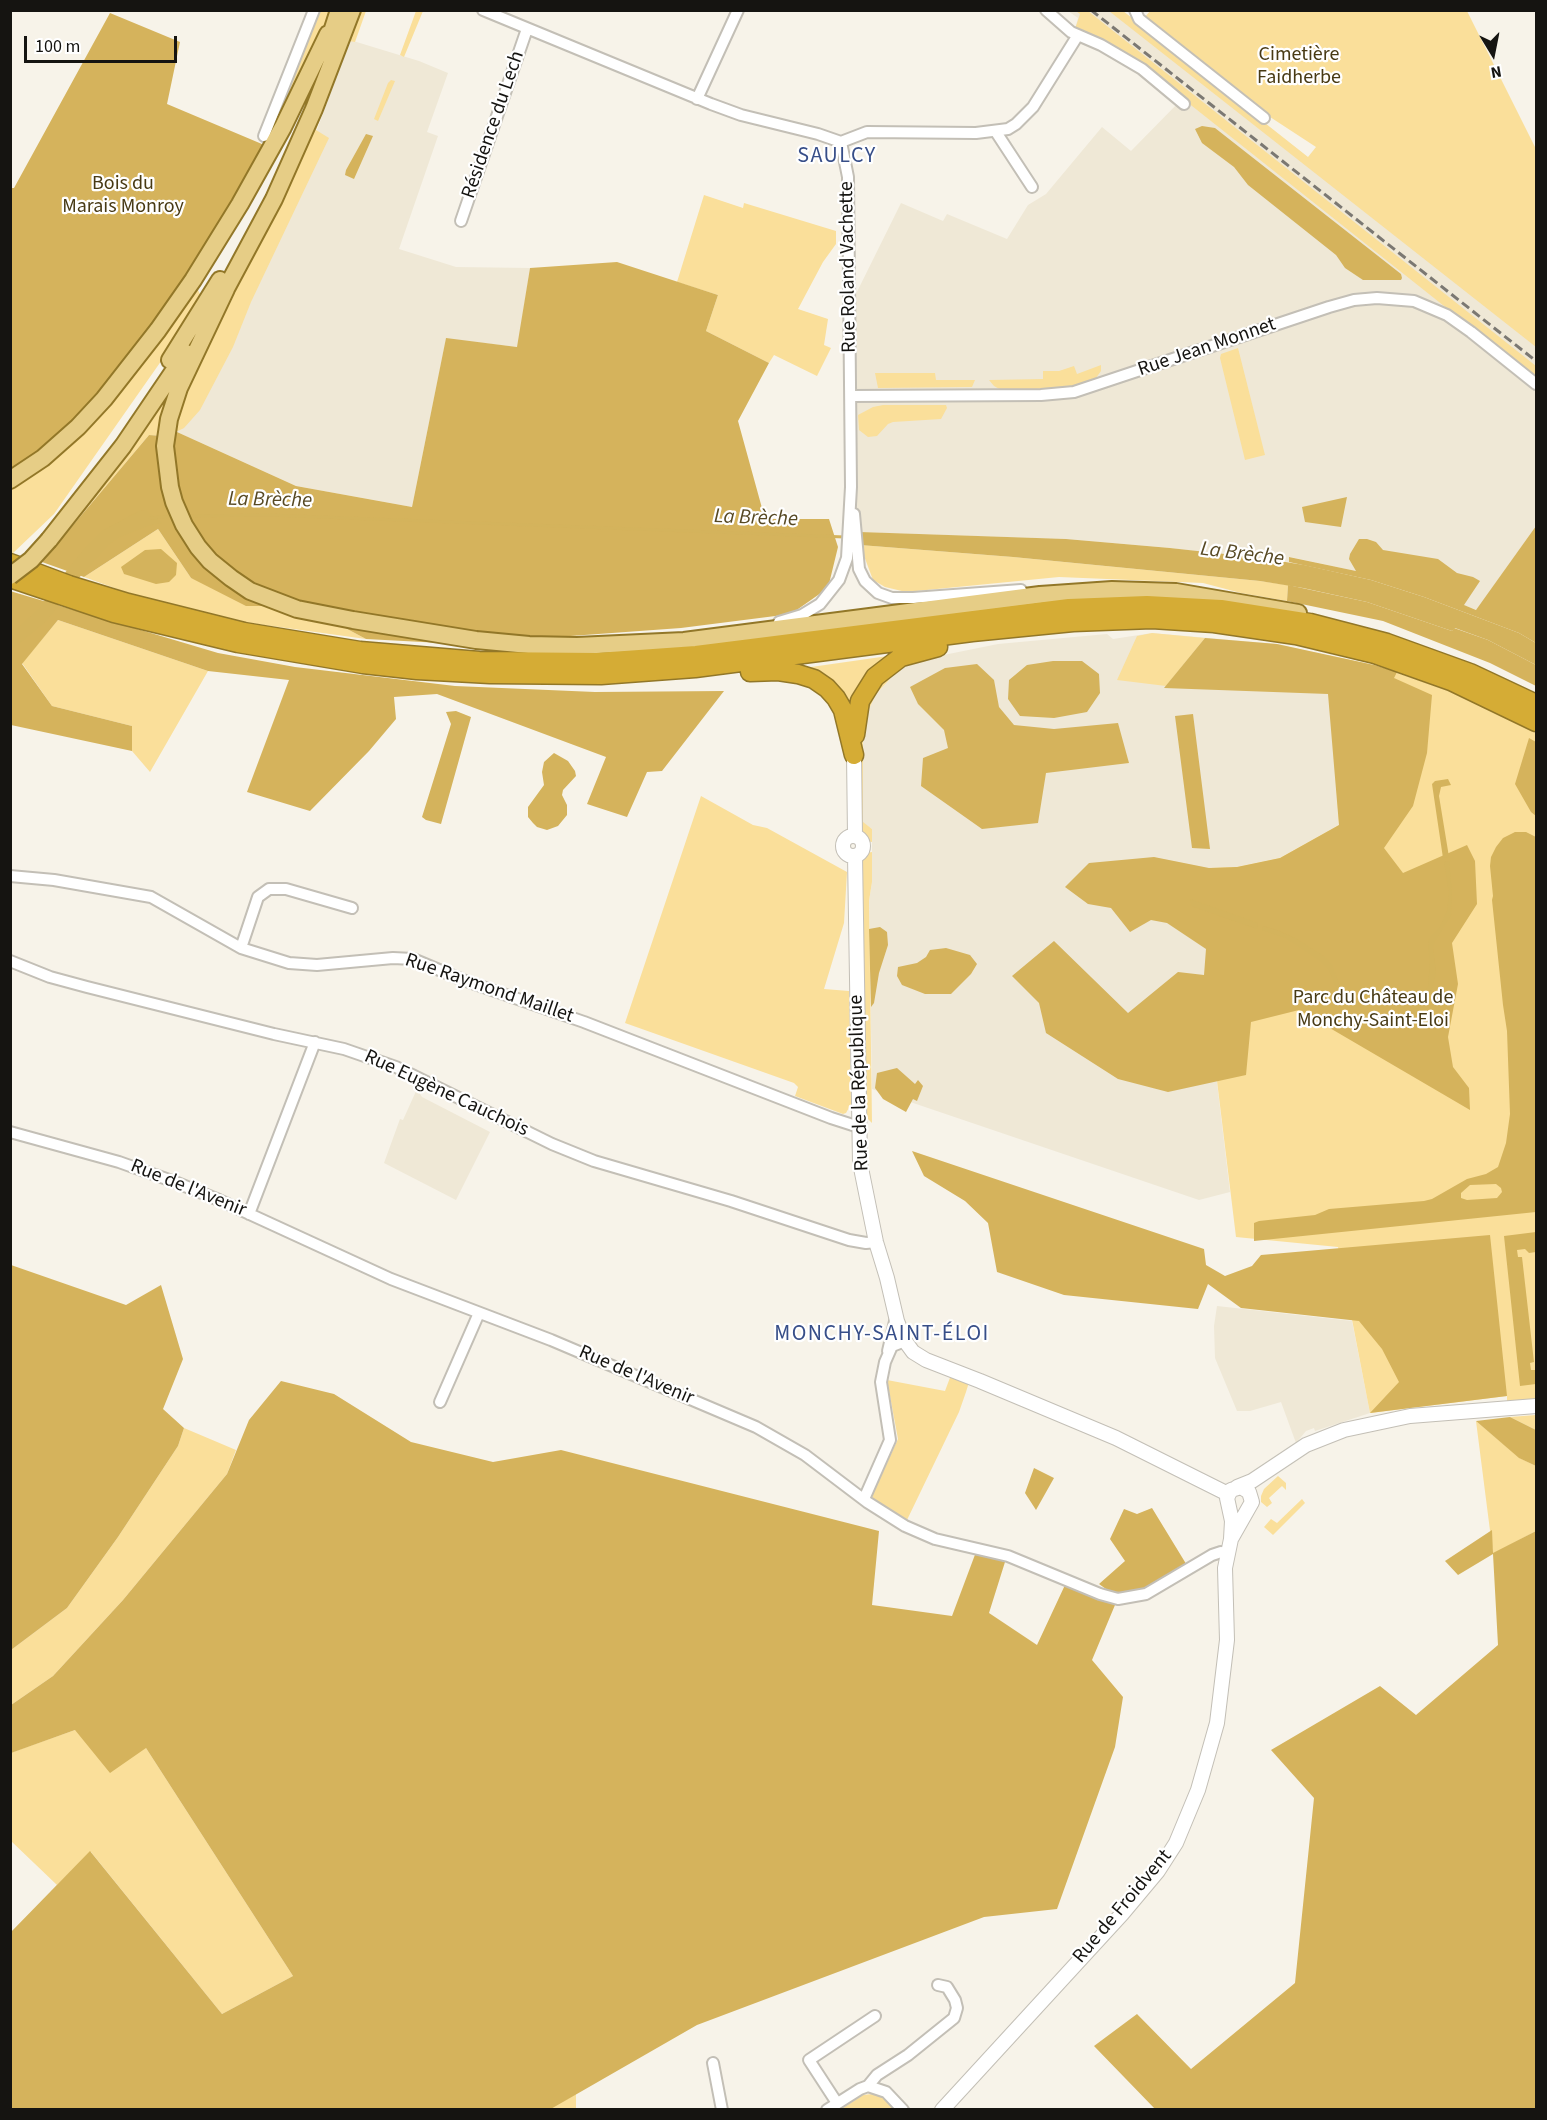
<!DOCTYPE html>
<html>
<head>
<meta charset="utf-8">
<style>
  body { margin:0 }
  #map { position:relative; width:1547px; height:2120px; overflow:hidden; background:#f7f3e9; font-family:"Source Sans 3",sans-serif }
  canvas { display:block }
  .frame { position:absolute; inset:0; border:12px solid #151411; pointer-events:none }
  .north { position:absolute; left:1463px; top:24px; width:60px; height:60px; -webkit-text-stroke:4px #fff; paint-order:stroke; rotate:170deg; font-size:16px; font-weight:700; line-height:24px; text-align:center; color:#151411 }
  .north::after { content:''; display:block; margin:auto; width:21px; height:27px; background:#151411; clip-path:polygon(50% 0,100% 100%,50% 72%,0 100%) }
  .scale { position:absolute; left:24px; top:36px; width:153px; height:27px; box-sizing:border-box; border:3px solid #151411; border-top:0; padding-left:8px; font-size:18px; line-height:21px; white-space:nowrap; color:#151411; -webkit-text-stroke:4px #fff; paint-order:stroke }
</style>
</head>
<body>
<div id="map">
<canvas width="1547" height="2120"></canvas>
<div class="frame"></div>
<div class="north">N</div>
<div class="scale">100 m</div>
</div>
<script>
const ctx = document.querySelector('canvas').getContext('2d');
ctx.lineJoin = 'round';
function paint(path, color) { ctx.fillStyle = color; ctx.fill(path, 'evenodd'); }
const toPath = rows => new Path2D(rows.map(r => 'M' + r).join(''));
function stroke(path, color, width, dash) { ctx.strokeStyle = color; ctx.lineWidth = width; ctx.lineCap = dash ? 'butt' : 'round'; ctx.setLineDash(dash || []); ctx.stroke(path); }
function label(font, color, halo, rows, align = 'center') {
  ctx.font = font + ' "Source Sans 3",sans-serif'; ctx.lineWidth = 4.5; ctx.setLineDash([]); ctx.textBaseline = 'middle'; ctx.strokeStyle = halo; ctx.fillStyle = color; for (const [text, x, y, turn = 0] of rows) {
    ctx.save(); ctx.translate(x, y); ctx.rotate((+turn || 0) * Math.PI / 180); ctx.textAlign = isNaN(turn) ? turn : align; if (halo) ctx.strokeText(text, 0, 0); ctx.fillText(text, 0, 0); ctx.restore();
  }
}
paint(toPath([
  [1068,11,1123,11,1536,338,1536,526,1477,610,1379,576,1290,557,1289,562,1170,548,1066,539,856,532,849,308,901,203,943,221,947,214,1007,239,1028,205,1046,194,1102,127,1131,151,1182,99,1075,29,1078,18],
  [350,40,419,61,448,73,427,132,438,136,399,249,456,267,530,268,518,347,446,339,412,507,296,486,177,432,307,157],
  [1152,633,1277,644,1327,655,1339,825,1280,858,1237,867,1209,868,1209,1015,1230,1192,1199,1200,872,1089,869,901,872,882,872,829,863,823,863,722,866,712,876,694,890,679,889,673,914,661,998,644,1107,634,1113,639],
  [417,1089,422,1097,490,1132,456,1200,384,1163,400,1119,403,1120],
  [1217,1306,1352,1321,1370,1413,1315,1431,1314,1428,1306,1431,1296,1443,1281,1402,1250,1411,1237,1411,1215,1358,1214,1326]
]), '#efe8d6');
paint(toPath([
  [317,11,331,11,313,58,269,147,263,145,271,130],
  [357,11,366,11,355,42,349,41,316,130,329,138,251,302,233,347,200,410,184,428,172,434,176,413,212,332,231,301,254,251],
  [416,11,423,11,404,57,400,55],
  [1076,11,1088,11,1536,366,1536,379,1153,75,1075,29,1080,14],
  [1109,11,1123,11,1308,157,1316,147,1267,115,1145,17,1150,11,1467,11,1536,149,1536,347],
  [391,80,395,81,378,121,374,119,388,83],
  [704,195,743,208,744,203,836,231,836,244,823,262,798,309,828,319,824,345,831,348,817,376,774,355,769,363,706,331,718,295,677,282],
  [195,284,201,296,164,357,54,514,11,555,10,484],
  [1238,348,1265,455,1245,460,1220,358,1221,354],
  [1101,365,1101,371,1093,382,1069,388,1001,390,994,386,989,380,1043,379,1043,371,1059,371,1074,366,1077,374],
  [183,366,163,436,149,435,68,531,65,526],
  [875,373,935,373,936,380,975,380,972,387,878,388],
  [883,405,946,405,947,408,941,419,893,422,888,424,877,436,868,437,859,430,858,415,873,407],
  [158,529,191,578,304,606,366,639,243,622,131,594,84,577],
  [860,545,1013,557,1260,581,1288,585,1287,601,1241,593,1203,583,1059,577,906,592,885,587,873,580],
  [58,620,208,671,150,772,132,751,132,726,52,706,22,663],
  [1152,633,1205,638,1166,686,1117,680,1137,636],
  [1327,655,1374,665,1444,689,1488,707,1536,733,1536,1401,1507,1403,1507,1396,1370,1413,1338,1247,1236,1237,1209,1015,1209,868,1237,867,1280,858,1339,825],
  [888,656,867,671,861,681,851,704,804,668],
  [889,673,890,679,876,694,863,722,863,822,872,829,872,842,866,841,861,836,859,720,861,713],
  [701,796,753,825,767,828,847,872,844,923,824,989,849,991,851,1104,846,1113,843,1114,795,1096,798,1087,794,1083,625,1023],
  [872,852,872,882,869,901,872,1123,866,1117,860,858,865,853],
  [951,1375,969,1382,966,1392,959,1412,907,1520,873,1499,872,1495,898,1439,887,1380,945,1391],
  [1536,1415,1536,1430,1510,1417],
  [1476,1421,1520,1458,1536,1466,1536,1531,1493,1554],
  [184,1428,236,1450,227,1474,123,1600,53,1676,11,1705,11,1650,67,1608,118,1537,178,1446],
  [1278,1476,1286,1483,1286,1490,1282,1486,1269,1498,1272,1503,1267,1507,1261,1502,1261,1496,1264,1489],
  [1302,1499,1305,1503,1273,1535,1264,1527,1271,1519,1277,1523],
  [75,1730,146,1748,293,1976,222,2014,91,1852,57,1885,11,1841,10,1753],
  [576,2094,576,2109,549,2109],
  [872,2094,886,2099,895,2109,840,2110,863,2095]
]), '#fadf9a');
paint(toPath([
  [110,13,180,42,167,104,269,147,190,275,86,414,11,475,11,188,14,188],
  [1202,126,1215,128,1401,274,1402,278,1401,280,1363,280,1345,268,1336,255,1248,185,1234,167,1202,143,1195,129],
  [366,134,373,136,354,179,345,175,346,170],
  [617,262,718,295,706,331,769,363,738,421,765,519,829,519,838,547,828,588,791,614,681,628,460,644,366,639,304,606,246,606,191,578,158,529,84,577,42,562,149,435,163,436,177,432,296,486,412,507,446,338,517,347,530,268],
  [1536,526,1536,643,1519,633,1424,597,1371,580,1289,562,1289,557,1356,571,1349,559,1350,554,1359,539,1367,539,1376,542,1383,550,1438,559,1457,573,1473,577,1480,581,1464,605,1476,610],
  [1288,585,1367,602,1452,631,1454,628,1488,640,1536,665,1536,686,1490,663,1383,621,1287,601],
  [10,591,218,653,295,667,455,686,595,692,724,691,662,771,647,772,627,817,587,804,606,757,437,694,394,697,396,719,369,751,310,811,247,792,289,680,208,671,58,620,22,664,52,706,132,726,132,751,11,725],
  [1205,638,1277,644,1374,665,1397,672,1394,678,1432,695,1427,753,1413,806,1384,848,1403,873,1467,845,1475,861,1477,904,1452,943,1458,984,1448,1037,1453,1067,1469,1088,1470,1110,1299,1010,1251,1022,1246,1075,1168,1092,1118,1079,1046,1033,1039,1003,1012,976,1054,941,1128,1013,1178,972,1204,975,1206,949,1167,923,1151,920,1130,932,1111,908,1088,904,1065,887,1089,863,1154,857,1209,868,1237,867,1280,858,1339,825,1328,694,1164,688],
  [977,664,994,680,999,707,1014,725,1054,729,1118,723,1129,763,1046,773,1038,823,982,829,921,786,923,758,948,748,944,730,918,704,910,687,945,668],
  [1193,714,1210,849,1192,848,1175,716],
  [1529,738,1536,742,1536,816,1531,812,1515,784],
  [880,927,887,932,888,945,879,973,874,1003,871,1007,869,929],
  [946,948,970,955,977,964,971,974,951,994,925,994,902,985,897,976,898,967,917,963,926,957,930,950],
  [897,1068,915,1084,918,1080,923,1086,917,1101,913,1099,906,1112,883,1099,875,1088,877,1073],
  [912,1151,1204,1249,1206,1265,1225,1276,1252,1266,1261,1255,1490,1235,1507,1396,1370,1413,1399,1382,1382,1349,1359,1321,1241,1308,1208,1284,1198,1309,1064,1295,997,1272,988,1223,965,1201,924,1176],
  [11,1265,126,1305,161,1285,183,1359,163,1409,184,1428,178,1446,118,1537,67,1608,11,1650],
  [281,1381,334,1394,411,1442,493,1462,561,1450,879,1531,872,1605,952,1616,976,1552,1005,1562,989,1613,1037,1645,1065,1585,1115,1605,1092,1660,1123,1697,1115,1747,1057,1909,984,1917,697,2025,549,2110,11,2109,11,1932,90,1851,222,2014,293,1976,146,1748,110,1773,75,1730,11,1753,11,1705,53,1676,123,1600,227,1474,249,1420],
  [1510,1417,1536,1430,1536,1466,1519,1458,1476,1421],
  [1034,1468,1054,1478,1036,1510,1025,1493],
  [1152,1508,1188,1567,1143,1592,1113,1594,1099,1584,1125,1561,1110,1539,1124,1509,1137,1514],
  [1492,1530,1493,1553,1536,1531,1536,2109,1155,2109,1094,2046,1137,2014,1191,2069,1295,1983,1314,1798,1271,1750,1380,1686,1416,1715,1498,1645,1493,1554,1458,1575,1445,1561]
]), '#d5b35c');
paint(toPath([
  [1347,497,1341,527,1305,522,1302,507],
  [145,510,162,523,148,526,118,538,108,545,78,579,64,574,86,547,102,531,139,511],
  [860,532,1066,539,1170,548,1261,558,1304,565,1371,580,1424,597,1519,633,1536,643,1536,665,1488,640,1455,628,1452,631,1367,602,1303,588,1260,581,1013,557,860,545],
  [161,549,177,563,176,575,169,582,156,584,124,574,121,567,145,550],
  [45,600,59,605,44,623,11,650,11,634,40,608],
  [1053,661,1082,661,1099,674,1100,693,1087,712,1054,718,1020,716,1008,699,1009,680,1027,665],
  [456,711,471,717,441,824,426,820,422,817,451,724,446,712],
  [554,753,568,761,575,771,576,776,563,790,562,795,567,805,567,815,558,826,547,830,537,827,533,823,528,817,528,807,544,785,542,772,544,762],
  [1448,779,1451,785,1441,787,1439,796,1449,857,1443,858,1432,784,1435,781],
  [1515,832,1526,832,1536,837,1536,1212,1254,1241,1254,1223,1259,1221,1315,1215,1329,1209,1424,1201,1432,1199,1467,1179,1486,1174,1498,1167,1506,1143,1510,1114,1507,1031,1503,1005,1492,900,1493,896,1490,866,1491,857,1496,847,1503,838],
  [1496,1184,1501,1188,1502,1192,1497,1198,1467,1200,1461,1198,1461,1193,1470,1185],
  [1449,861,1452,894,1451,915,1435,941,1433,947,1436,973,1432,988,1423,1009,1411,1021,1405,1020,1397,1005,1387,1000,1342,996,1338,992,1329,970,1319,960,1286,938,1262,930,1263,926,1277,930,1295,938,1325,957,1333,967,1341,990,1346,993,1390,994,1404,1003,1406,1013,1410,1016,1414,1012,1428,986,1430,962,1428,948,1429,939,1440,927,1447,911,1449,893,1444,862],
  [1190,899,1258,923,1257,929,1191,906],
  [1536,1232,1536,1252,1529,1253,1525,1249,1517,1250,1518,1257,1522,1257,1534,1362,1530,1363,1531,1370,1536,1370,1536,1384,1520,1386,1504,1236]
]), '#d4b35c');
stroke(toPath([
  [186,516,268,515,845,537],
  [150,518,174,516]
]), '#d4b35c', 3);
const street = toPath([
  [483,10,711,104,741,115,818,134,841,142],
  [1046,10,1071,32,1101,45,1142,69,1184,104],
  [1135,10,1139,19,1264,118],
  [697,99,738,10],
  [996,132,1032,187],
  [264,136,314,10],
  [841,142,867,132,976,133,1008,129,1016,124,1033,107,1078,35],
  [461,221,527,29],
  [851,396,1041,395,1074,392,1329,307,1354,300,1377,298,1414,301,1447,315,1471,332,1536,384],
  [854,514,859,569,865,581,878,593,892,598,913,598,1021,590],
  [779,622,802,615,820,604,839,580,847,558,851,487,848,177,841,142],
  [10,876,54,880,151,897,241,948,289,963,317,965,393,958,413,959,463,980,584,1022,831,1118,859,1127],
  [241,948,258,897,269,889,286,889,352,908],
  [10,961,50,977,87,987,274,1034,344,1049,396,1067,552,1144,594,1161,731,1201,849,1240,866,1243,876,1242],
  [10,1132,119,1162,175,1182,219,1200,391,1279,551,1340,756,1427,805,1455,867,1502,905,1526,935,1539,1008,1556,1100,1594,1118,1599,1146,1594,1212,1555,1221,1552,1227,1554],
  [249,1214,315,1042],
  [888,1351,896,1317],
  [440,1402,479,1313],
  [864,1499,890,1440,881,1382,885,1362,892,1346,905,1341],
  [713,2063,722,2110],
  [868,2086,877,2075,908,2055,954,2018,957,2008,955,2000,947,1987,938,1985],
  [837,2103,809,2060,875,2016],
  [827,2110,860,2089,868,2086,886,2092,903,2110]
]);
const secondary = toPath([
  [854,755,855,836],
  '843 846a10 10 0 1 1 20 0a10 10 0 1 1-20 0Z',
  [855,856,860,1163,876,1242,887,1278,897,1321,905,1341,913,1352,926,1360,980,1381,1116,1438,1228,1494],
  [1237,1487,1252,1481,1306,1445,1344,1430,1410,1416,1536,1406],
  [942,2110,1122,1914,1158,1871,1176,1843,1198,1790,1217,1723,1227,1640,1225,1568,1231,1539,1232,1521,1227,1498,1231,1490,1241,1487,1249,1492,1252,1502,1231,1539]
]);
const primary = toPath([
  [327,47,339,10],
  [226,289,179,388,169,419,165,446,170,487,174,502,184,525,198,547,210,561,231,578,250,591,297,609,353,620,476,640,529,645,577,646,684,641,1040,595,1112,590,1176,592,1298,613],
  [221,298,274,199,314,109,352,10],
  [170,360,220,280],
  [10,480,43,458,78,427,104,399,158,330,193,280,240,204,283,127,328,34],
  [49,540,123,446,186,353]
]);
const highway = toPath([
  [10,563,69,585,128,603,244,632,360,651,479,661,597,662,696,655,1069,608,1147,605,1221,609,1310,623,1387,643,1470,673,1536,704],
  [10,578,114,613,238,643,363,664,417,670,490,674,601,675,695,668,972,632,1073,622,1152,619,1214,623,1296,635,1375,654,1451,681,1536,722],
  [750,672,778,671,798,674,814,679,827,688,836,698,843,710,854,755],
  [855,735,860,701,875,677,901,657,938,647]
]);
stroke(street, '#c3bfb6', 14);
stroke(secondary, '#c3bfb6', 16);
stroke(primary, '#927728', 20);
stroke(highway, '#927728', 21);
stroke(street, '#fff', 10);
stroke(secondary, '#fff', 14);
stroke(primary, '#e6cd86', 16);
stroke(highway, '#d5ac35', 18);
stroke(toPath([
  [1091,10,1536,361]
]), '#7b7872', 3, [9, 4.5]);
const primaryBridge = toPath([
  [10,576,31,560,49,540]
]);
stroke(primaryBridge, '#927728', 20, []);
stroke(primaryBridge, '#e6cd86', 16);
label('20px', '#483a14', '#fff', [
  ["Cimetière",1299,56],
  ["Faidherbe",1299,79],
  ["Bois du",123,185],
  ["Marais Monroy",123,208],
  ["Parc du Château de",1373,999],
  ["Monchy-Saint-Eloi",1373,1022]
]);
label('20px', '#151411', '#fff', [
  ["Résidence du Lech",494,125,-71],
  ["Rue Roland Vachette",849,267,-91],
  ["Rue Jean Monnet",1207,348,-19],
  ["Rue Raymond Maillet",489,989,19],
  ["Rue de la République",860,1083,-92],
  ["Rue Eugène Cauchois",446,1094,25],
  ["Rue de l'Avenir",188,1189,22],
  ["Rue de l'Avenir",636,1376,23],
  ["Rue de Froidvent",1123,1907,-50]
]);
label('italic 21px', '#574923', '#fff', [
  ["La Brèche",270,501,1],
  ["La Brèche",756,519,2],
  ["La Brèche",1242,555,7]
]);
ctx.letterSpacing = '1.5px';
label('22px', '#374e88', '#fff', [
  ["SAULCY",837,157],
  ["MONCHY-SAINT-ÉLOI",882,1335]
]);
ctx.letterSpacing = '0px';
</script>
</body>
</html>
